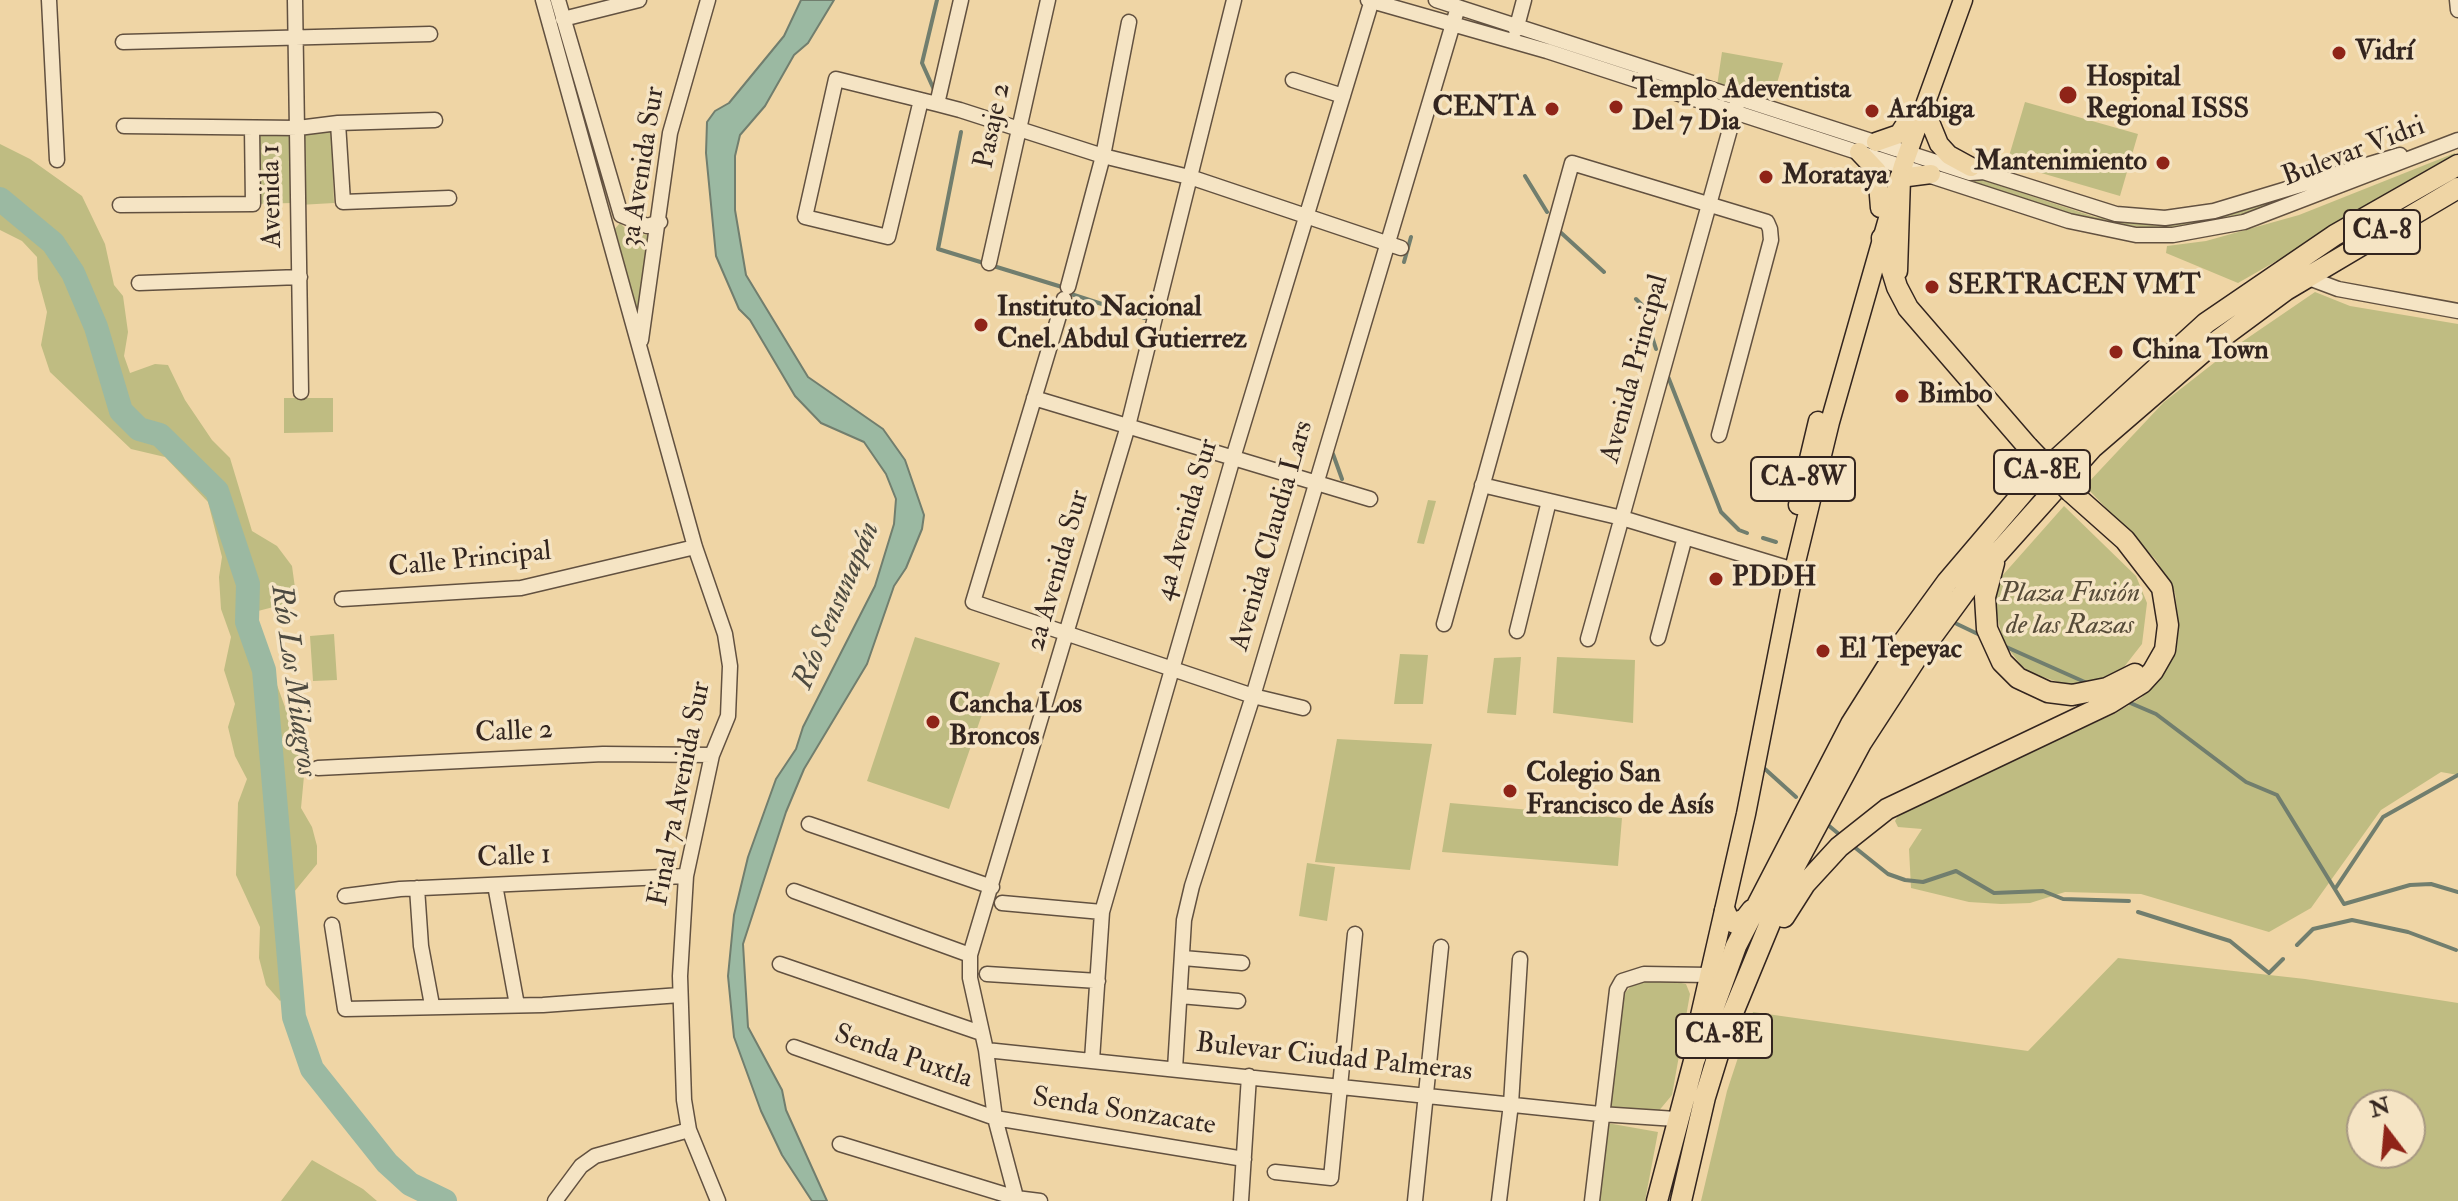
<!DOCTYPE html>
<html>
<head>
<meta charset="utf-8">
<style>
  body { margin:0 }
  #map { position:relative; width:2458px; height:1201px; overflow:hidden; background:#efd5a5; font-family:"IM FELL Double Pica",serif }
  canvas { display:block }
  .north { position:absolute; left:2346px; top:1089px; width:80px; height:80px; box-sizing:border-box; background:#f5e4c4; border:2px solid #a79882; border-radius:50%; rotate:344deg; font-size:22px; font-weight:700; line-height:32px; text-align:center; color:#33251f }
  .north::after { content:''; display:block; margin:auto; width:28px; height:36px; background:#8f2418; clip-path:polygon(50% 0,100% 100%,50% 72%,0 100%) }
</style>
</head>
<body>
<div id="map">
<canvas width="2458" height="1201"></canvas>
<div class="north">N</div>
</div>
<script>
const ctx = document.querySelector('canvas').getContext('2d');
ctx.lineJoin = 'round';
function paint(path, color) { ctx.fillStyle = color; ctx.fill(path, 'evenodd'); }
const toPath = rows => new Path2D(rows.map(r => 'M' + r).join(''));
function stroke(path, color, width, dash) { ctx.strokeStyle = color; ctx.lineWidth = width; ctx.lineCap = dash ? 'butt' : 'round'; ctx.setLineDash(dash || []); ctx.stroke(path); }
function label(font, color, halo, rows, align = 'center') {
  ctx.font = font + ' "IM FELL Double Pica",serif'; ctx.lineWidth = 7; ctx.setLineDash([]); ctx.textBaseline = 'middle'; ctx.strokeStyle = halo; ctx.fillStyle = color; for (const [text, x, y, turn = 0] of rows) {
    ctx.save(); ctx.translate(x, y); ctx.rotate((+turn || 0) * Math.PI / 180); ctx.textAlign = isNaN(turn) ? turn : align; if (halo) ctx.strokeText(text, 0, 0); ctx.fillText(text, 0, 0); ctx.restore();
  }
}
paint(toPath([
  [1722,52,1783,63,1771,103,1717,86],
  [2025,102,2138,134,2120,196,2007,163],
  [331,124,334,203,299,205,298,128],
  [252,128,290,128,292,203,253,204],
  [0,144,30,159,82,196,105,244,114,285,123,296,128,332,124,356,130,373,155,364,168,365,185,400,212,440,230,458,252,531,277,546,292,566,295,588,289,603,258,611,254,622,289,718,308,733,301,808,312,827,317,846,317,864,294,892,292,927,298,985,280,1001,266,985,259,958,260,927,236,875,238,803,247,779,235,756,228,727,235,704,224,670,231,637,221,609,219,577,222,557,208,502,165,457,131,449,50,372,41,345,47,312,38,279,37,257,22,241,0,230],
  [2455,153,2456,158,2238,283,2166,253,2167,246,2206,241,2299,215],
  [1958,172,2095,217,2159,226,2215,218,2307,189,2310,191,2236,218,2159,230,2077,217,1957,176],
  [620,223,628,231,651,236,640,310,635,309,612,232],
  [2315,292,2350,306,2458,324,2458,775,2441,772,2381,810,2311,908,2269,932,2141,894,2065,892,2030,903,2001,904,1969,902,1911,888,1909,849,1922,829,1898,827,1895,821,1900,812,2114,714,2141,698,2159,680,2176,653,2179,627,2175,593,2156,560,2085,486,2164,402,2233,348],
  [284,398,333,398,333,432,284,433],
  [1428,500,1436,501,1424,544,1417,543],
  [2064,506,2136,576,2147,603,2142,644,2124,667,2098,682,2070,686,2031,673,2021,665,2004,643,1996,612,1996,593,2002,576],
  [334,634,337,680,313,681,310,636],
  [915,637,1000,663,949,809,867,781],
  [1400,654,1428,655,1423,704,1394,704],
  [1521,657,1516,715,1487,713,1494,658],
  [1557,657,1635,660,1633,723,1553,713],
  [1337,739,1432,744,1410,870,1315,862],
  [1450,803,1622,818,1618,866,1442,852],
  [1307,863,1335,867,1327,921,1299,916],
  [2118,958,2305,979,2458,1003,2458,1201,1701,1201,1727,1091,1753,1012,2028,1051],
  [2410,1105,2410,1153,2362,1153,2362,1105],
  [1662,979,1686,984,1690,994,1672,1095,1657,1113,1607,1110,1622,996,1637,980],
  [1607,1123,1658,1132,1645,1201,1600,1201],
  [312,1160,363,1189,377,1201,281,1201]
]), '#bfbc82');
const water = toPath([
  [801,0,834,0,808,43,794,55,765,106,740,135,735,156,735,210,746,275,808,377,883,429,905,460,924,515,922,529,906,568,894,586,867,664,804,769,786,812,743,944,748,1027,782,1090,786,1110,827,1201,812,1201,782,1155,761,1111,734,1037,728,976,734,915,748,857,776,779,796,749,803,727,875,586,894,524,896,499,886,474,864,442,821,423,795,396,750,320,739,309,716,256,706,153,707,122,715,111,729,103,784,36,801,0]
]);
paint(water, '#9bb9a2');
stroke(water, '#717e6e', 2);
stroke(toPath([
  [935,92,922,63,937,0],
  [961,132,938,249,1062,287],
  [1525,176,1547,212],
  [1558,230,1604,272],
  [1404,262,1411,237],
  [1071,294,1145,318],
  [1636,299,1642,305,1656,349],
  [1667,374,1721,512,1739,530,1747,533],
  [1333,454,1342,479],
  [1763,538,1776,542],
  [1957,624,1980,635],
  [2004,646,2087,683],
  [2128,702,2156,714,2246,782,2277,795,2344,904,2410,885,2431,884,2458,892],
  [1765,769,1796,797],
  [1828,825,1840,835],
  [1853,846,1888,874,1905,880,1923,882,1956,871,1994,893,2043,891,2063,899,2129,901],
  [2335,889,2383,817,2458,775],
  [2138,912,2230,941,2269,973,2283,959],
  [2297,945,2313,929,2352,920,2408,932,2456,950]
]), '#717e6e', 4);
stroke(toPath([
  [0,199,53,243,73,273,96,327,121,411,139,429,160,435,217,491,248,584,247,622,264,670,294,1017,312,1069,387,1163,410,1184,445,1201]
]), '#9bb9a2', 24);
const minor = toPath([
  [49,0,57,160],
  [295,0,301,392],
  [543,0,695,547,725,634,730,666,728,716,712,755,686,876,680,976,684,1100,689,1130,718,1201],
  [558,0,621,215],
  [1368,0,1547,51,2069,221,2136,235,2173,235,2244,222,2458,140],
  [1436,0,1970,173,1985,172],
  [2457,0,2458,10],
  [563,19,639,0],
  [1516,30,1524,0],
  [123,42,430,34],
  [1293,80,1343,96],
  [921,100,888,237,805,217,836,79,937,104,960,110,1103,156,1193,178,1401,248],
  [937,104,961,0],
  [338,123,343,202,449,198],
  [124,126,298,128,338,123,435,120],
  [1977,170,2116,214,2165,218,2214,211,2400,155],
  [120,205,253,204,252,128],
  [621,215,647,226,660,222],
  [989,263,1048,0],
  [2306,277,2338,289,2458,311],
  [139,283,300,277],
  [1068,287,1103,156,1129,22],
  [1064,299,973,602,1253,696,1303,708],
  [641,340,670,133,708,0],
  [1034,398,1370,499],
  [1482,485,1622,518,1794,570],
  [342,599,521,588,695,547],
  [1444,624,1572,163,1767,222,1770,229,1771,240,1719,435],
  [1517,631,1549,501],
  [1658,638,1685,537],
  [1588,639,1737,104],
  [318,768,603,754,712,755],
  [809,824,992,887],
  [495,885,517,1005],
  [417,888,421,946,432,1005],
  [794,891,970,955],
  [345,896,400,889,686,876],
  [1002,903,1102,912],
  [332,925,345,1009,543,1005,680,995],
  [1183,958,1242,963],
  [780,964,981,1033],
  [987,974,1098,981],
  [1180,996,1238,1001],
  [794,1047,995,1118,1244,1159],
  [986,1050,1600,1114,1676,1119],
  [1092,1060,1102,912,1233,458,1372,0],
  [1175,1069,1184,920,1192,886,1253,696,1458,7],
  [840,1144,1016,1198,1040,1201],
  [1275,1172,1331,1178,1355,934],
  [555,1201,581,1166,595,1156,689,1130],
  [1017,1201,995,1118,986,1050,970,978,970,955,1128,426,1234,0],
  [1241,1201,1249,1076],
  [1415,1201,1441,947],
  [1499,1201,1511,1104,1520,959],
  [1592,1201,1617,990,1622,981,1644,974,1709,975]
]);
const major = toPath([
  [1928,104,1930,122,1939,144,1949,155,1971,167],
  [1876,142,1899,134,1910,117],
  [1859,152,1877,171,1880,208],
  [1900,178,1931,174],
  [1798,505,1818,421],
  [1694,1042,1746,814,1794,570,1830,422,1903,166,1963,0]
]);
const highway = toPath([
  [1882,238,1897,287,1908,308,2028,447],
  [1897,271,1900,178],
  [1994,563,1985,597,1987,629,2002,662,2018,678,2048,692,2072,695,2107,688,2135,674],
  [1725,911,1729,920,1735,923,1745,919,1752,910],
  [1784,917,1805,884,1839,847,1887,809,2110,703,2142,683,2153,671,2165,650,2168,625,2162,588,2125,540,2071,492],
  [1657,1201,1694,1061,1736,946,1851,724,1899,648,1947,582,2033,481,2206,323,2335,235,2458,165],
  [1681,1201,1705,1097,1725,1032,1789,877,1861,743,1917,657,1972,582,2092,448,2209,347,2286,290,2458,188]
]);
stroke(minor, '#625140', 17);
stroke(major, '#33251f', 21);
stroke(highway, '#33251f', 23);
stroke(minor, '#f5e4c4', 14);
stroke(major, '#efd5a5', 18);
stroke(highway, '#efd5a5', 20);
const highwayBridge = toPath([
  [2028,447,2071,492]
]);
stroke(highwayBridge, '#33251f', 23, []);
stroke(highwayBridge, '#efd5a5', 20);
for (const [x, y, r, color] of [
  [2339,53,8,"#8f2418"],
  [2068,95,10,"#8f2418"],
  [1616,107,8,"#8f2418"],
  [1552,109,8,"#8f2418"],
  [1872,111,8,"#8f2418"],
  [2163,163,8,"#8f2418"],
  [1766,177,8,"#8f2418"],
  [1932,287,8,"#8f2418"],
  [981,325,8,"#8f2418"],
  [2116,352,8,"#8f2418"],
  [1902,396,8,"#8f2418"],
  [1716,579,8,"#8f2418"],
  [1823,651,8,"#8f2418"],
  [933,722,8,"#8f2418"],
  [1510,791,8,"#8f2418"]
]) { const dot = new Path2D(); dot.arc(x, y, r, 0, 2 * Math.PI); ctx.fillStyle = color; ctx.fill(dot); stroke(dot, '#f5e4c4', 3); }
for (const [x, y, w] of [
  [2382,232,76],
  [2042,472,96],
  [1803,479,104],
  [1724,1036,96]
]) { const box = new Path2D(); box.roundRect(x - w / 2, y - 22, w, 44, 6); ctx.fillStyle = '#f5e4c4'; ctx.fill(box); stroke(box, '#33251f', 2); }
label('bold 26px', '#33251f', null, [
  ["CA-8",2382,232],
  ["CA-8E",2042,472],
  ["CA-8W",1803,479],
  ["CA-8E",1724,1036]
]);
label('bold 28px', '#33251f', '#f5e4c4', [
  ["Vidrí",2355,53],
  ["Hospital",2086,79],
  ["Regional ISSS",2086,111],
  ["Templo Adeventista",1632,91],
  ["Del 7 Dia",1632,123],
  ["CENTA",1536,109,"right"],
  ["Arábiga",1888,111],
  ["Mantenimiento",2147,163,"right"],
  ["Morataya",1782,177],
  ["SERTRACEN VMT",1948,287],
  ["Instituto Nacional",997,309],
  ["Cnel. Abdul Gutierrez",997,341],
  ["China Town",2132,352],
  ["Bimbo",1918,396],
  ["PDDH",1732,579],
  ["El Tepeyac",1839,651],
  ["Cancha Los",949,706],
  ["Broncos",949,738],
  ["Colegio San",1526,775],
  ["Francisco de Asís",1526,807]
], 'left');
label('28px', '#33251f', '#f5e4c4', [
  ["Pasaje 2",994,126,-78],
  ["Bulevar Vidri",2354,153,-21],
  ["3a Avenida Sur",644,167,-81],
  ["Avenida 1",273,196,-91],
  ["Avenida Principal",1636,369,-75],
  ["4a Avenida Sur",1188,520,-74],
  ["Avenida Claudia Lars",1273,536,-74],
  ["Calle Principal",470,561,-6],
  ["2a Avenida Sur",1059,571,-74],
  ["Calle 2",514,733,-3],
  ["Final 7a Avenida Sur",681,794,-79],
  ["Calle 1",514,858,-3],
  ["Senda Puxtla",903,1058,19],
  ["Bulevar Ciudad Palmeras",1334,1059,6],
  ["Senda Sonzacate",1124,1113,9]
]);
label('italic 28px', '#564b38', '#f5e4c4', [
  ["Plaza Fusión",2070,595],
  ["de las Razas",2070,627]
]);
label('italic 30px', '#4d4a40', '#f5e4c4', [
  ["Río Sensunapán",838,606,-67],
  ["Río Los Milagros",292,681,82]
]);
</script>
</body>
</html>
